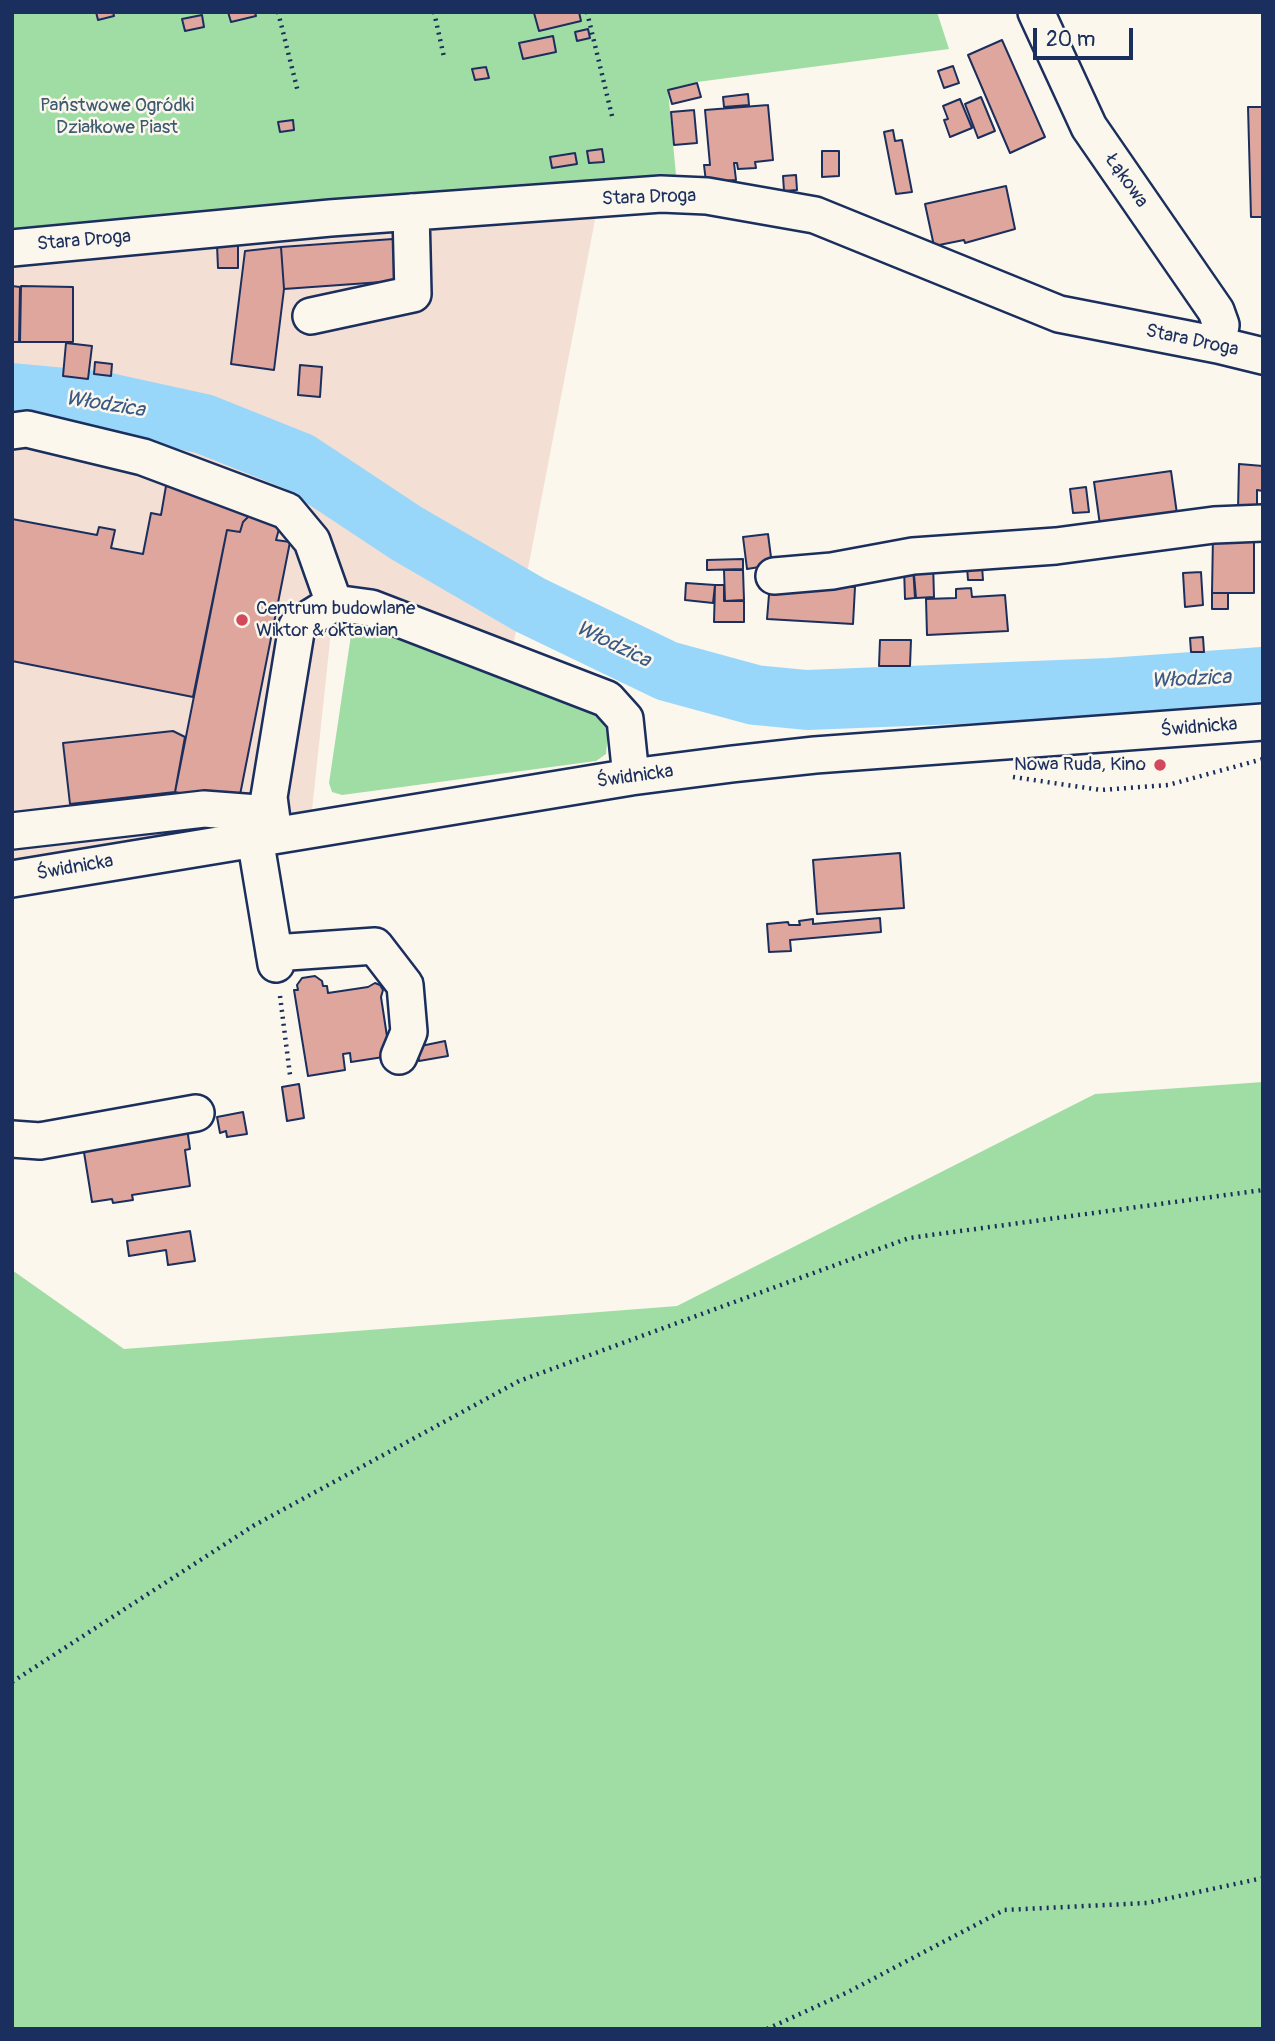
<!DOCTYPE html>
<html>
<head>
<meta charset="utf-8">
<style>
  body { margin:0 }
  #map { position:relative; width:1275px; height:2041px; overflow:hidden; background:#fbf7ec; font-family:Pangolin,sans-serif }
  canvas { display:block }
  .frame { position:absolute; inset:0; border:14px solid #1b2f5e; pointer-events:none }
  .scale { position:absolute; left:1033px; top:28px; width:100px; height:32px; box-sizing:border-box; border:4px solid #1b2f5e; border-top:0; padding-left:9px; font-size:21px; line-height:24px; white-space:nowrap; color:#1b2f5e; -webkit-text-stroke:5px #fbf7ec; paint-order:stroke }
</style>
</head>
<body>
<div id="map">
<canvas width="1275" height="2041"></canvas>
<div class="frame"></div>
<div class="scale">20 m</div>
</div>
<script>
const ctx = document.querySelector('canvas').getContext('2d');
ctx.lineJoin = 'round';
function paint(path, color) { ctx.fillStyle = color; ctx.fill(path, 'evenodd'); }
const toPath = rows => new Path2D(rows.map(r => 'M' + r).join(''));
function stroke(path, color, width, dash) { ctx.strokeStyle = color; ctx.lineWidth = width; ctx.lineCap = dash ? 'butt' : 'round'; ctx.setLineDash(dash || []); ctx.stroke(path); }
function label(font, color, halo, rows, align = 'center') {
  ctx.font = font + ' Pangolin,sans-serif'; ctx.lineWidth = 5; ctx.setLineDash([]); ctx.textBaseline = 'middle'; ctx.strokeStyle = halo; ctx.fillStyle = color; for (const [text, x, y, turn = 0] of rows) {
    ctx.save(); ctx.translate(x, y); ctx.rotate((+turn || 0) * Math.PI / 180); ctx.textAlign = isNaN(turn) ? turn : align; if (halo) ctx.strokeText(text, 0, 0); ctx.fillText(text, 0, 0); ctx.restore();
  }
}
paint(toPath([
  [599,199,510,662,334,603,310,829,12,869,12,249]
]), '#f3dfd4');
paint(toPath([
  [12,12,937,12,949,49,697,82,668,90,676,175,166,217,12,232],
  [368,625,601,710,609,721,606,754,596,761,342,795,332,792,329,783,351,635,357,627],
  [1263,1082,1263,2029,12,2029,12,1270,124,1349,677,1306,1095,1094]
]), '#a0dda4');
stroke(toPath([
  [12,393,99,401,204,424,299,462,406,533,530,605,667,671,755,695,807,700,1110,688,1263,677]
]), '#99d7fa', 60);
const building = toPath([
  [96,12,113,12,114,16,98,20,96,12],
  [228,12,255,12,256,16,231,22,228,12],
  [579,12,581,21,539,31,534,13,579,12],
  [202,15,204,27,185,31,182,19,202,15],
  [588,29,590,38,577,41,575,32,588,29],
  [553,36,556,52,523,59,519,43,553,36],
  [1002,40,1045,137,1010,153,968,55,1002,40],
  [953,66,959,83,944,88,938,71,953,66],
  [486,67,489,78,475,80,472,69,486,67],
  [697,83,701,97,672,104,668,90,697,83],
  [748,94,749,105,724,107,723,97,748,94],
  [981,97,995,131,978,138,965,104,981,97],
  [960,99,972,128,950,137,944,120,948,119,943,106,960,99],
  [768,105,773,160,755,162,756,168,738,169,737,163,734,163,736,180,706,182,704,165,710,165,705,110,768,105],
  [1248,107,1263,107,1263,217,1251,217,1248,107],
  [694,110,697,143,674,145,671,112,694,110],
  [293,120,294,130,280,132,278,122,293,120],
  [893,130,895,141,902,140,912,192,896,194,884,132,893,130],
  [602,149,604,162,589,163,587,151,602,149],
  [822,151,839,151,839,176,822,177,822,151],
  [575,153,577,164,552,168,550,157,575,153],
  [796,175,797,190,784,191,783,176,796,175],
  [1006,186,1015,229,965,243,964,240,934,246,925,204,1006,186],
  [393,239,396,281,284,289,281,247,393,239],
  [238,244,238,268,218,268,217,245,238,244],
  [281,247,284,289,274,370,231,364,245,251,281,247],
  [12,286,20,287,19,342,12,342,12,286],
  [21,286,73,287,73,342,20,342,21,286],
  [66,343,92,346,88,379,63,376,66,343],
  [95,362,112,364,111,376,94,374,95,362],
  [300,365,322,367,320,397,298,395,300,365],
  [1239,464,1263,466,1263,491,1257,490,1257,510,1238,510,1239,464],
  [1171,471,1177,514,1100,525,1094,482,1171,471],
  [166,486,242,500,252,513,243,522,240,532,227,530,193,697,12,661,12,519,97,535,99,527,115,530,111,548,143,554,151,513,161,515,166,486],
  [1086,487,1089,512,1073,513,1070,489,1086,487],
  [252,513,270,516,279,529,276,540,290,542,238,805,175,792,227,530,240,532,243,522,252,513],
  [768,534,772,565,747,569,743,537,768,534],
  [1213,535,1254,535,1254,593,1212,593,1213,535],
  [743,559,743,569,707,570,707,560,743,559],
  [933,562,934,597,916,598,913,563,933,562],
  [913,566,915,598,905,599,904,567,913,566],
  [982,566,983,580,968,580,967,567,982,566],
  [724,570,743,570,744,600,725,601,724,570],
  [1201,572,1203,605,1185,607,1183,573,1201,572],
  [770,582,855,587,853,624,767,619,770,582],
  [686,583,715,585,713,603,685,600,686,583],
  [715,585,724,585,724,601,744,601,744,622,714,622,715,585],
  [971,588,972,597,1005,595,1008,631,927,635,926,599,956,598,956,589,971,588],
  [1212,593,1228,593,1228,609,1212,609,1212,593],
  [1203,637,1204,652,1191,652,1190,638,1203,637],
  [880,640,911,640,910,666,879,666,880,640],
  [173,731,185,737,175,792,70,804,63,743,173,731],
  [900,853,904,908,817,914,813,860,900,853],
  [880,918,881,932,790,940,791,951,769,952,767,924,788,922,789,925,800,925,799,921,813,919,813,924,880,918],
  [315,976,322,981,323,986,327,986,328,993,368,987,375,983,380,985,383,990,381,997,390,1056,351,1062,350,1053,343,1054,345,1070,308,1076,294,990,298,990,297,985,302,978,315,976],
  [445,1041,448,1056,419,1061,416,1047,445,1041],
  [299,1084,304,1118,287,1121,282,1087,299,1084],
  [243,1112,247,1134,227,1137,226,1131,220,1133,217,1117,243,1112],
  [187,1128,190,1149,185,1150,190,1186,132,1195,133,1200,113,1203,112,1199,92,1202,83,1146,187,1128],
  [190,1231,195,1261,168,1265,166,1250,129,1256,127,1241,190,1231]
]);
paint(building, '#dfa69d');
stroke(building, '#1b2f5e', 2);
const minor = toPath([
  [1036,12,1089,127,1216,311,1221,325,1218,345],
  [12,248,330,218,661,194,707,196,815,215,1059,314,1218,345,1263,356],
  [311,316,413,294,411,212],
  [12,431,27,429,143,457,287,511,312,541,334,603],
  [774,576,832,571,913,556,1056,546,1214,525,1263,523],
  [12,831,204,809,271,814],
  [274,835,269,797,297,626,334,603,371,608,607,699,625,719,631,777],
  [255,838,276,964],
  [12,879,631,777,732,764,815,755,1263,722],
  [274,953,375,946,405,985,409,1032,399,1056],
  [12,1139,40,1141,196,1113]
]);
stroke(minor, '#1b2f5e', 40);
stroke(toPath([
  [278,12,298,92],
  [434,12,444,57],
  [587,12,612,116],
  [1013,777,1101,790,1168,785,1263,759],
  [280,996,290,1075],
  [12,1682,253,1526,519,1381,909,1238,1263,1190],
  [767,2029,848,1992,1004,1910,1147,1903,1263,1878]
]), '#1b2f5e', 4.5, [2, 5]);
stroke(minor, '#fbf7ec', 35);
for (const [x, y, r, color] of [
  [242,620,7,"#d1495b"],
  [1160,765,7,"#d1495b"]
]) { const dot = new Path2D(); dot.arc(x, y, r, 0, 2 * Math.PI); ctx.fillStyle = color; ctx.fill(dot); stroke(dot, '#fbf7ec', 2.5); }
label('19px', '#3c5a70', '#fbf7ec', [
  ["Państwowe Ogródki",117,106],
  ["Działkowe Piast",117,128]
]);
label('19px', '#1b2f5e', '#fbf7ec', [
  ["Łąkowa",1126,181,55],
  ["Stara Droga",649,198,-2],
  ["Stara Droga",84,241,-5],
  ["Stara Droga",1192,341,12],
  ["Świdnicka",1199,728,-5],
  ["Świdnicka",635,777,-8],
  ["Świdnicka",75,868,-10]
]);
label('19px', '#1b2f5e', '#fbf7ec', [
  ["Centrum budowlane",256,609],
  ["Wiktor & oktawian",256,631],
  ["Nowa Ruda, Kino",1146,765,"right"]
], 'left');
label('italic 21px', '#3a5985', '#fbf7ec', [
  ["Włodzica",105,405,9],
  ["Włodzica",613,645,26],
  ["Włodzica",1191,680,-3]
]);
</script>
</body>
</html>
